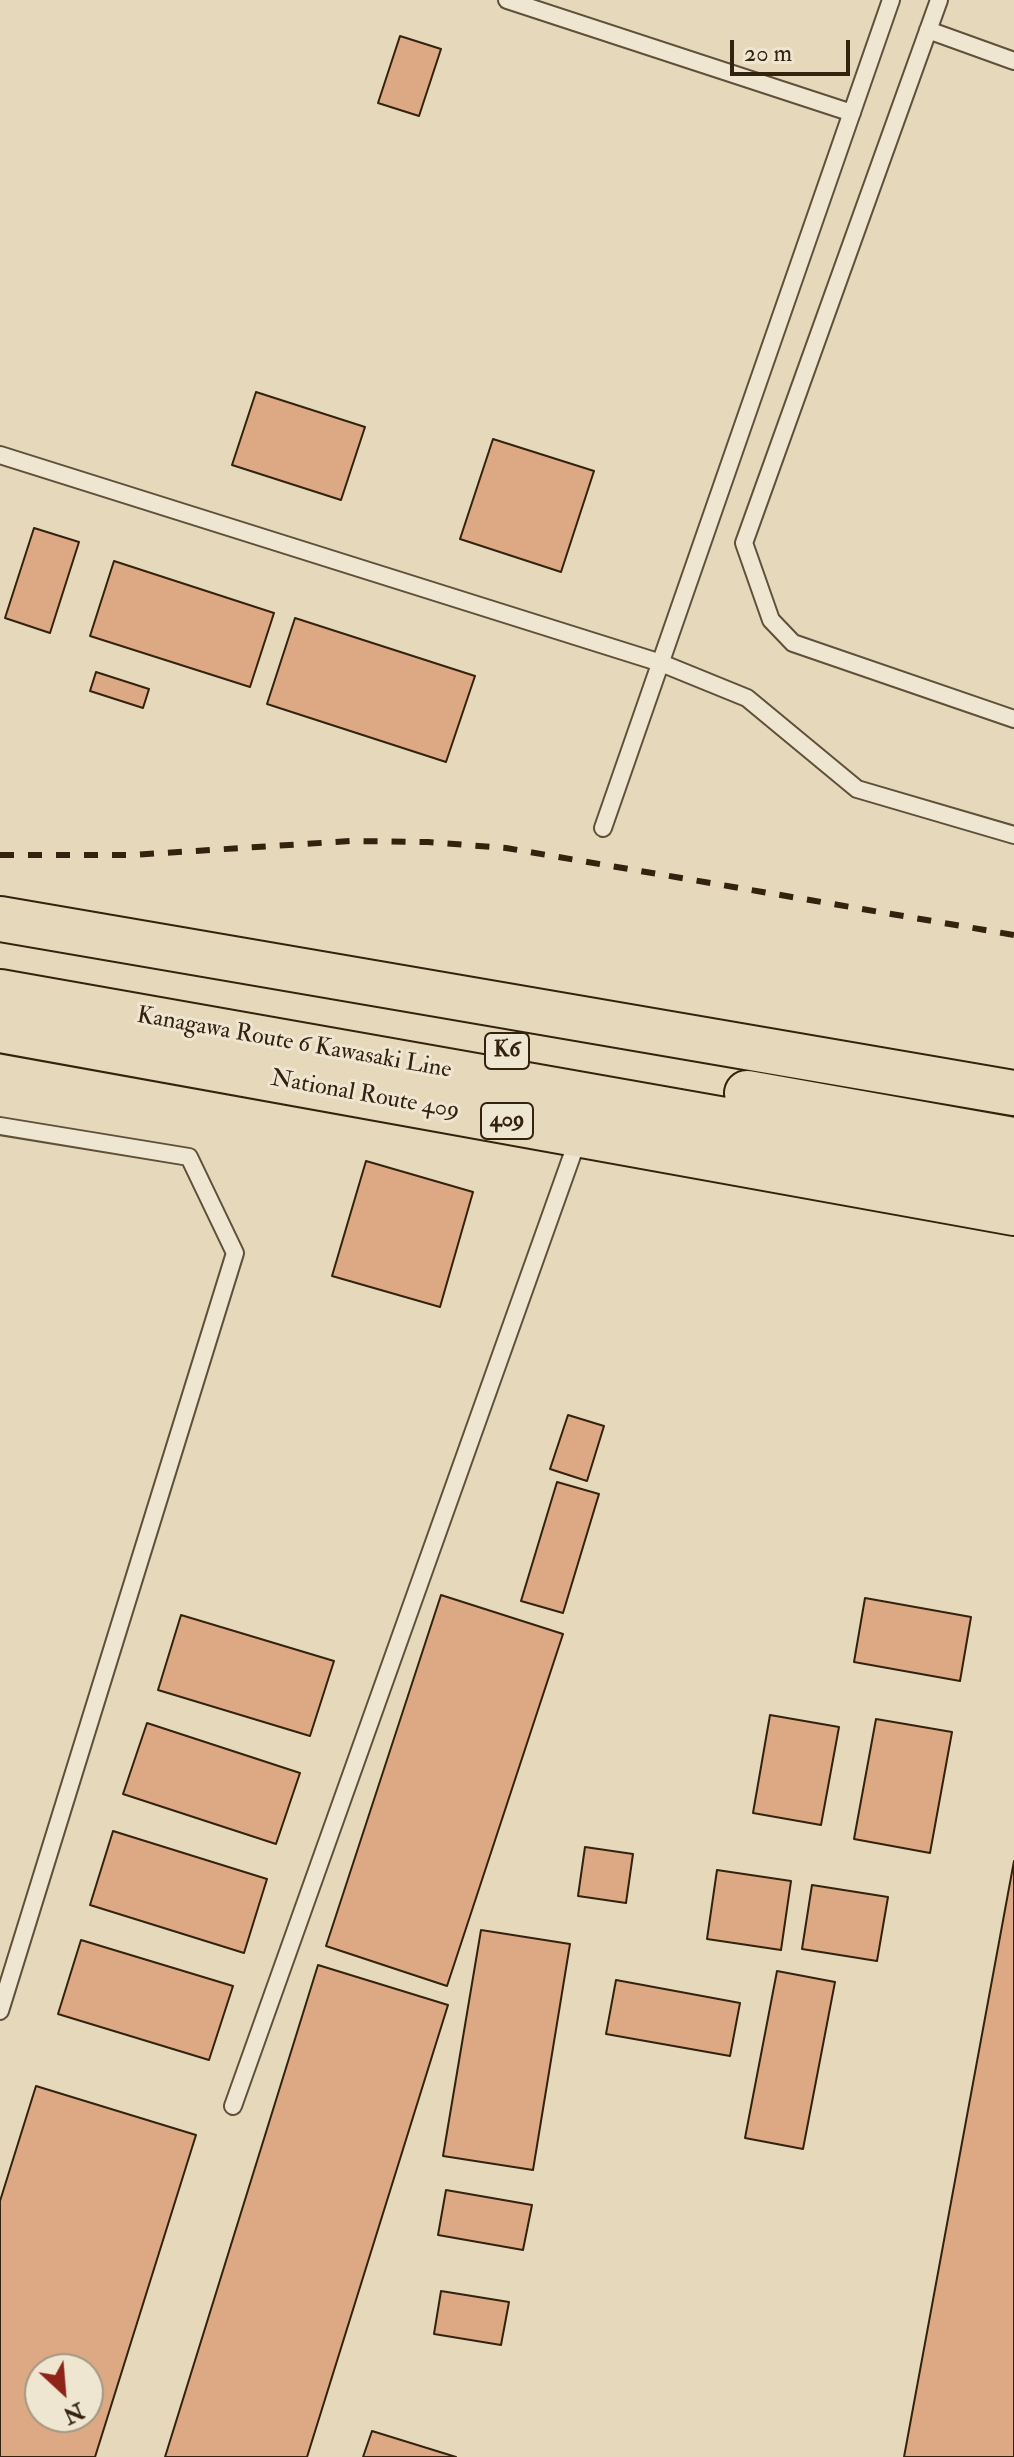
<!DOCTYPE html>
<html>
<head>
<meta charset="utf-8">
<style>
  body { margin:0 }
  #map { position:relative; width:1014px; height:2457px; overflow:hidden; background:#e6d8ba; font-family:"IM FELL Double Pica",serif }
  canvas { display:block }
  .north { position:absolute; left:24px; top:2353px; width:80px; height:80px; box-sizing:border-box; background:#efe6d2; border:2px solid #a39884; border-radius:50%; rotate:154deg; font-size:22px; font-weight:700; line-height:32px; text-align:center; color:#32220e }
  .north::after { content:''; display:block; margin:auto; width:28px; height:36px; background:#8f2418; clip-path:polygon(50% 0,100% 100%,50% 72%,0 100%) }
  .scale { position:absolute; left:730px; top:40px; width:120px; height:36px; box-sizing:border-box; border:4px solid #32220e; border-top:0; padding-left:10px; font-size:24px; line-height:28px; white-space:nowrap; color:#32220e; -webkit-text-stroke:6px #efe6d2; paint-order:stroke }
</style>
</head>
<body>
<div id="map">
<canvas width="1014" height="2457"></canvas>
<div class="north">N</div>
<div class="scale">20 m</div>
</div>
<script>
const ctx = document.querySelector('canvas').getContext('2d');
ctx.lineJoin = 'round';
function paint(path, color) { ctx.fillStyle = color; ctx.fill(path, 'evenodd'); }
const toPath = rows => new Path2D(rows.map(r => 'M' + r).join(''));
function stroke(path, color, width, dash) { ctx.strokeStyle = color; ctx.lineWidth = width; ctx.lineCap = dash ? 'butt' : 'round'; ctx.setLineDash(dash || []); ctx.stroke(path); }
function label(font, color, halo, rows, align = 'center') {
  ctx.font = font + ' "IM FELL Double Pica",serif'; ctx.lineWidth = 6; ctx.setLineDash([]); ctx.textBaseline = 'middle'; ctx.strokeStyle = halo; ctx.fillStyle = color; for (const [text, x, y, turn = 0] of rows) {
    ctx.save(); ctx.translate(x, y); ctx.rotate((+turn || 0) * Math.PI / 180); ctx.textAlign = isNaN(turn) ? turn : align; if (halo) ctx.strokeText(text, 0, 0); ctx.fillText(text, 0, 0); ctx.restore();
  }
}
const building = toPath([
  [400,36,441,49,419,116,378,103,400,36],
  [256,392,365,427,341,500,232,465,256,392],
  [493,439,594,471,561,572,460,539,493,439],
  [34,528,79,542,50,633,5,618,34,528],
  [114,561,274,613,250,687,90,636,114,561],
  [295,618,475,676,446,762,267,704,295,618],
  [96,672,149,689,143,708,90,691,96,672],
  [366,1161,473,1192,440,1307,332,1276,366,1161],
  [568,1415,604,1426,587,1481,550,1469,568,1415],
  [557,1482,599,1494,563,1613,521,1601,557,1482],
  [441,1595,563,1634,447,1986,326,1946,441,1595],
  [865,1598,971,1617,960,1681,854,1662,865,1598],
  [181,1615,334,1661,310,1736,158,1690,181,1615],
  [770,1715,839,1727,821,1825,753,1813,770,1715],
  [876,1719,952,1732,930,1853,854,1839,876,1719],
  [147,1723,300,1773,276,1844,123,1794,147,1723],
  [113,1831,267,1879,244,1953,90,1905,113,1831],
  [585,1847,633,1854,626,1903,578,1896,585,1847],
  [1014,1861,1014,2457,904,2457,1014,1861],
  [717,1870,791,1881,781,1950,707,1939,717,1870],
  [812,1885,888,1897,877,1961,802,1949,812,1885],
  [481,1930,570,1944,533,2170,443,2156,481,1930],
  [81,1940,233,1986,209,2060,58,2014,81,1940],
  [318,1965,448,2005,307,2457,165,2457,318,1965],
  [777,1971,835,1982,803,2149,745,2138,777,1971],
  [616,1980,740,2003,730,2056,606,2034,616,1980],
  [36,2086,196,2135,95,2457,0,2457,0,2201,36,2086],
  [40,2369,88,2369,88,2417,40,2417,40,2369],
  [446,2190,532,2205,523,2250,438,2235,446,2190],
  [441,2291,509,2302,501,2345,434,2334,441,2291],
  [372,2431,456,2457,363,2457,372,2431]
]);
paint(building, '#dca984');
stroke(building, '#32220e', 2);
const lane = toPath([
  [507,0,852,113],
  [939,0,744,543,771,620,793,643,1014,719],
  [928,30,1014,61],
  [0,455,661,663,747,698,857,789,1014,835],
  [603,828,891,0],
  [0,1126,189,1157,235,1253,0,2011],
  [233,2106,579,1136]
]);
const highway = toPath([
  [0,919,1014,1093],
  [0,992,1014,1171],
  [0,1030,1014,1213],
  [747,1093,1014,1140]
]);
stroke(lane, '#5f5039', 20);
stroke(highway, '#32220e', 48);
stroke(lane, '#efe6d2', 16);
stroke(highway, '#e6d8ba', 44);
stroke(toPath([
  [0,855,132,855,351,841,428,842,506,848,1014,935]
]), '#32220e', 6, [14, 14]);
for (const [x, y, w] of [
  [507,1051,44],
  [507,1121,52]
]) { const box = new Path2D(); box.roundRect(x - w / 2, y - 18, w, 36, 6); ctx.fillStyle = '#efe6d2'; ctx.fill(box); stroke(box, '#32220e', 2); }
label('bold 22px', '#32220e', null, [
  ["K6",507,1051],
  ["409",507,1121]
]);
label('24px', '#32220e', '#efe6d2', [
  ["Kanagawa Route 6 Kawasaki Line",294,1044,10],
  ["National Route 409",365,1096,10]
]);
</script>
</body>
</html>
